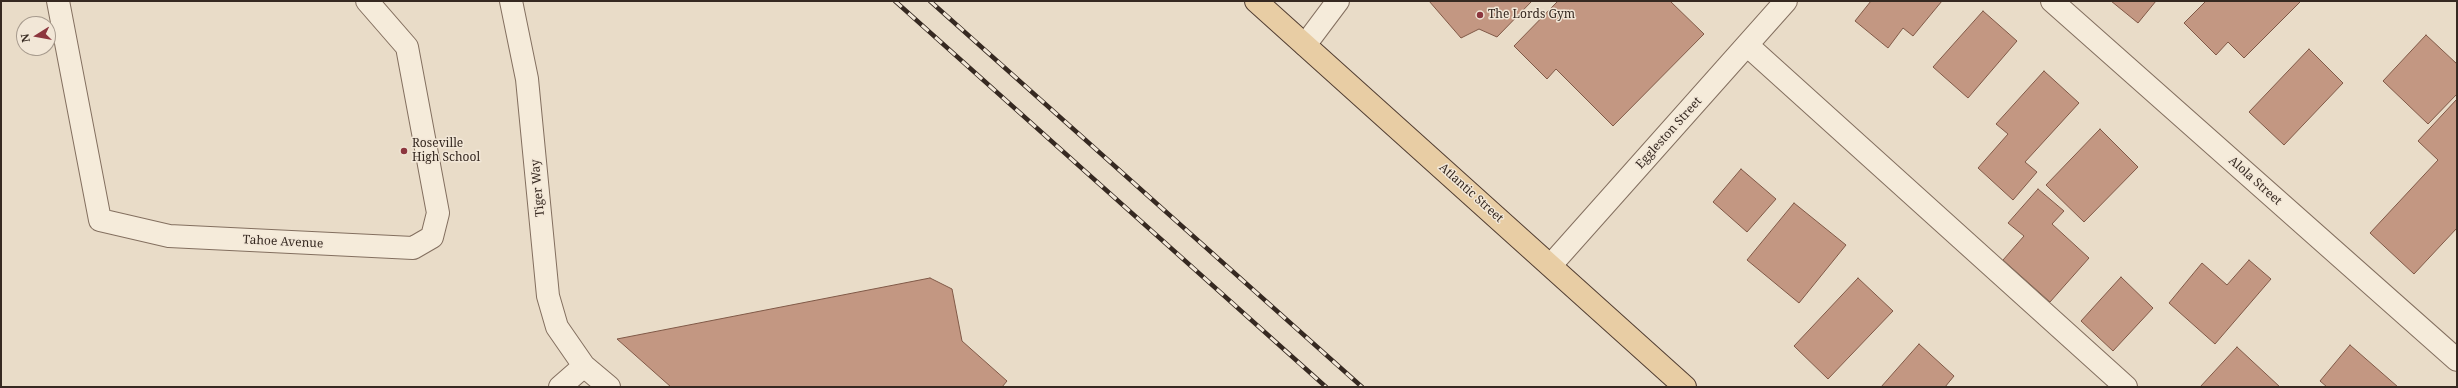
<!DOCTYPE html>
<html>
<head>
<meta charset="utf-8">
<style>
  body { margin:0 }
  #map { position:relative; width:2458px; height:388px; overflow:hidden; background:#e9dcc8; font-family:"Noto Serif",serif }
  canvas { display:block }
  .frame { position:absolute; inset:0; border:2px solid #362921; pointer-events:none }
  .north { position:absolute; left:16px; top:16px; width:40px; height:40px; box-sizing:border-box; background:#f2e7d7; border:1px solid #a79b8e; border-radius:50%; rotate:259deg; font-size:11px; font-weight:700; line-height:16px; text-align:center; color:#362921 }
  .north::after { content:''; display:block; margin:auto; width:14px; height:18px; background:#8c363e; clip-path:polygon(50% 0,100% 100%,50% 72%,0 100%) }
</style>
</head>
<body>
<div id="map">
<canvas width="2458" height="388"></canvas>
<div class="frame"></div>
<div class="north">N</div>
</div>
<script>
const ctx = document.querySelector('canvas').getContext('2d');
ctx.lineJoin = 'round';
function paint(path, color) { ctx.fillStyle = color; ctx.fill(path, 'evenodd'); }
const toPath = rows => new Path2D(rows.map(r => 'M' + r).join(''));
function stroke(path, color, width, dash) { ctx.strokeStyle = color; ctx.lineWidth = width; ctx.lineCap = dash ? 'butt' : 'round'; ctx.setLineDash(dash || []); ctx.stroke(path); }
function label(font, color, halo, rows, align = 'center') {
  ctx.font = font + ' "Noto Serif",serif'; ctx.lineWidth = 3; ctx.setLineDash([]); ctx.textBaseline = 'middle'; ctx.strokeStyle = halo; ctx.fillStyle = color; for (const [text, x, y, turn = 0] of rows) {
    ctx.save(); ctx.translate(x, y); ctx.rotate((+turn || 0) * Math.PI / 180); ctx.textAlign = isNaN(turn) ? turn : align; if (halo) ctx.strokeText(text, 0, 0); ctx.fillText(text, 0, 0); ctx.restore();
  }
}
const building = toPath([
  [1429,1,1532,1,1497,37,1479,29,1461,38,1429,1],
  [1558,1,1670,1,1704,34,1613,126,1556,69,1547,79,1514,46,1558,1],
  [1871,1,1942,1,1913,36,1903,28,1888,48,1855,21,1871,1],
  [2111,1,2156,1,2138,23,2111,1],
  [2206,1,2301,1,2244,58,2228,42,2216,55,2184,23,2206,1],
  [1983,11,2017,41,1968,98,1933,67,1983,11],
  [2426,35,2457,64,2457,94,2428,124,2383,81,2426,35],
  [2309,49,2343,83,2284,145,2249,112,2309,49],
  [2044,71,2079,103,2025,162,2037,172,2013,200,1978,168,2008,134,1996,124,2044,71],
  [2457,99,2457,228,2414,274,2370,233,2438,160,2418,141,2457,99],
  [2100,129,2138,167,2084,222,2046,185,2100,129],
  [1741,169,1776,199,1747,232,1713,202,1741,169],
  [2038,189,2064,211,2052,224,2089,258,2050,302,2003,260,2024,236,2008,223,2038,189],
  [1794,203,1846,245,1799,303,1747,260,1794,203],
  [2249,260,2271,279,2215,344,2169,303,2202,263,2227,285,2249,260],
  [2121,277,2153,308,2113,351,2081,321,2121,277],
  [930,278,952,289,962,341,1007,381,1002,387,671,387,617,339,930,278],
  [1858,278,1893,311,1828,379,1794,346,1858,278],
  [1919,344,1954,376,1945,387,1881,387,1919,344],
  [2350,345,2398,387,2327,387,2320,381,2350,345],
  [2237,347,2280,387,2200,387,2237,347]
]);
paint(building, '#c39782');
stroke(building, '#805947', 1);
const minor = toPath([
  [58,1,100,220,169,236,413,248,432,237,438,213,407,47,367,1],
  [511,1,527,79,548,296,557,327,584,366,609,387],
  [2052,1,2457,360],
  [1305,45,1338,1],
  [1747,45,2126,387],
  [1551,265,1786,1],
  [560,387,584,366]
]);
const major = toPath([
  [1256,1,1685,387]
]);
stroke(minor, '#836f5f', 24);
stroke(major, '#523e32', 24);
stroke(minor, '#f5ebda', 22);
stroke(major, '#e8cda4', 22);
const rail = toPath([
  [895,1,1326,387],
  [930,1,1362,387]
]);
stroke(rail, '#362921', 4.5);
stroke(rail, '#f2e7d7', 3, [9]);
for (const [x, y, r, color] of [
  [1480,15,4,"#8c363e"],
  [404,151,4,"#8c363e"]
]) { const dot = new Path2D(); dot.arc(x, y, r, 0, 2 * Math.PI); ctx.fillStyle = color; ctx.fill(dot); stroke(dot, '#f2e7d7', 1.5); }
label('12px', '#362921', '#f2e7d7', [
  ["The Lords Gym",1488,15],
  ["Roseville",412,144],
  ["High School",412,158]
], 'left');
label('12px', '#362921', '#f2e7d7', [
  ["Eggleston Street",1669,133,-48],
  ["Alola Street",2255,181,42],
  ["Tiger Way",538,188,-95],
  ["Atlantic Street",1471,193,42],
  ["Tahoe Avenue",283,242,3]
]);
</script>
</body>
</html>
